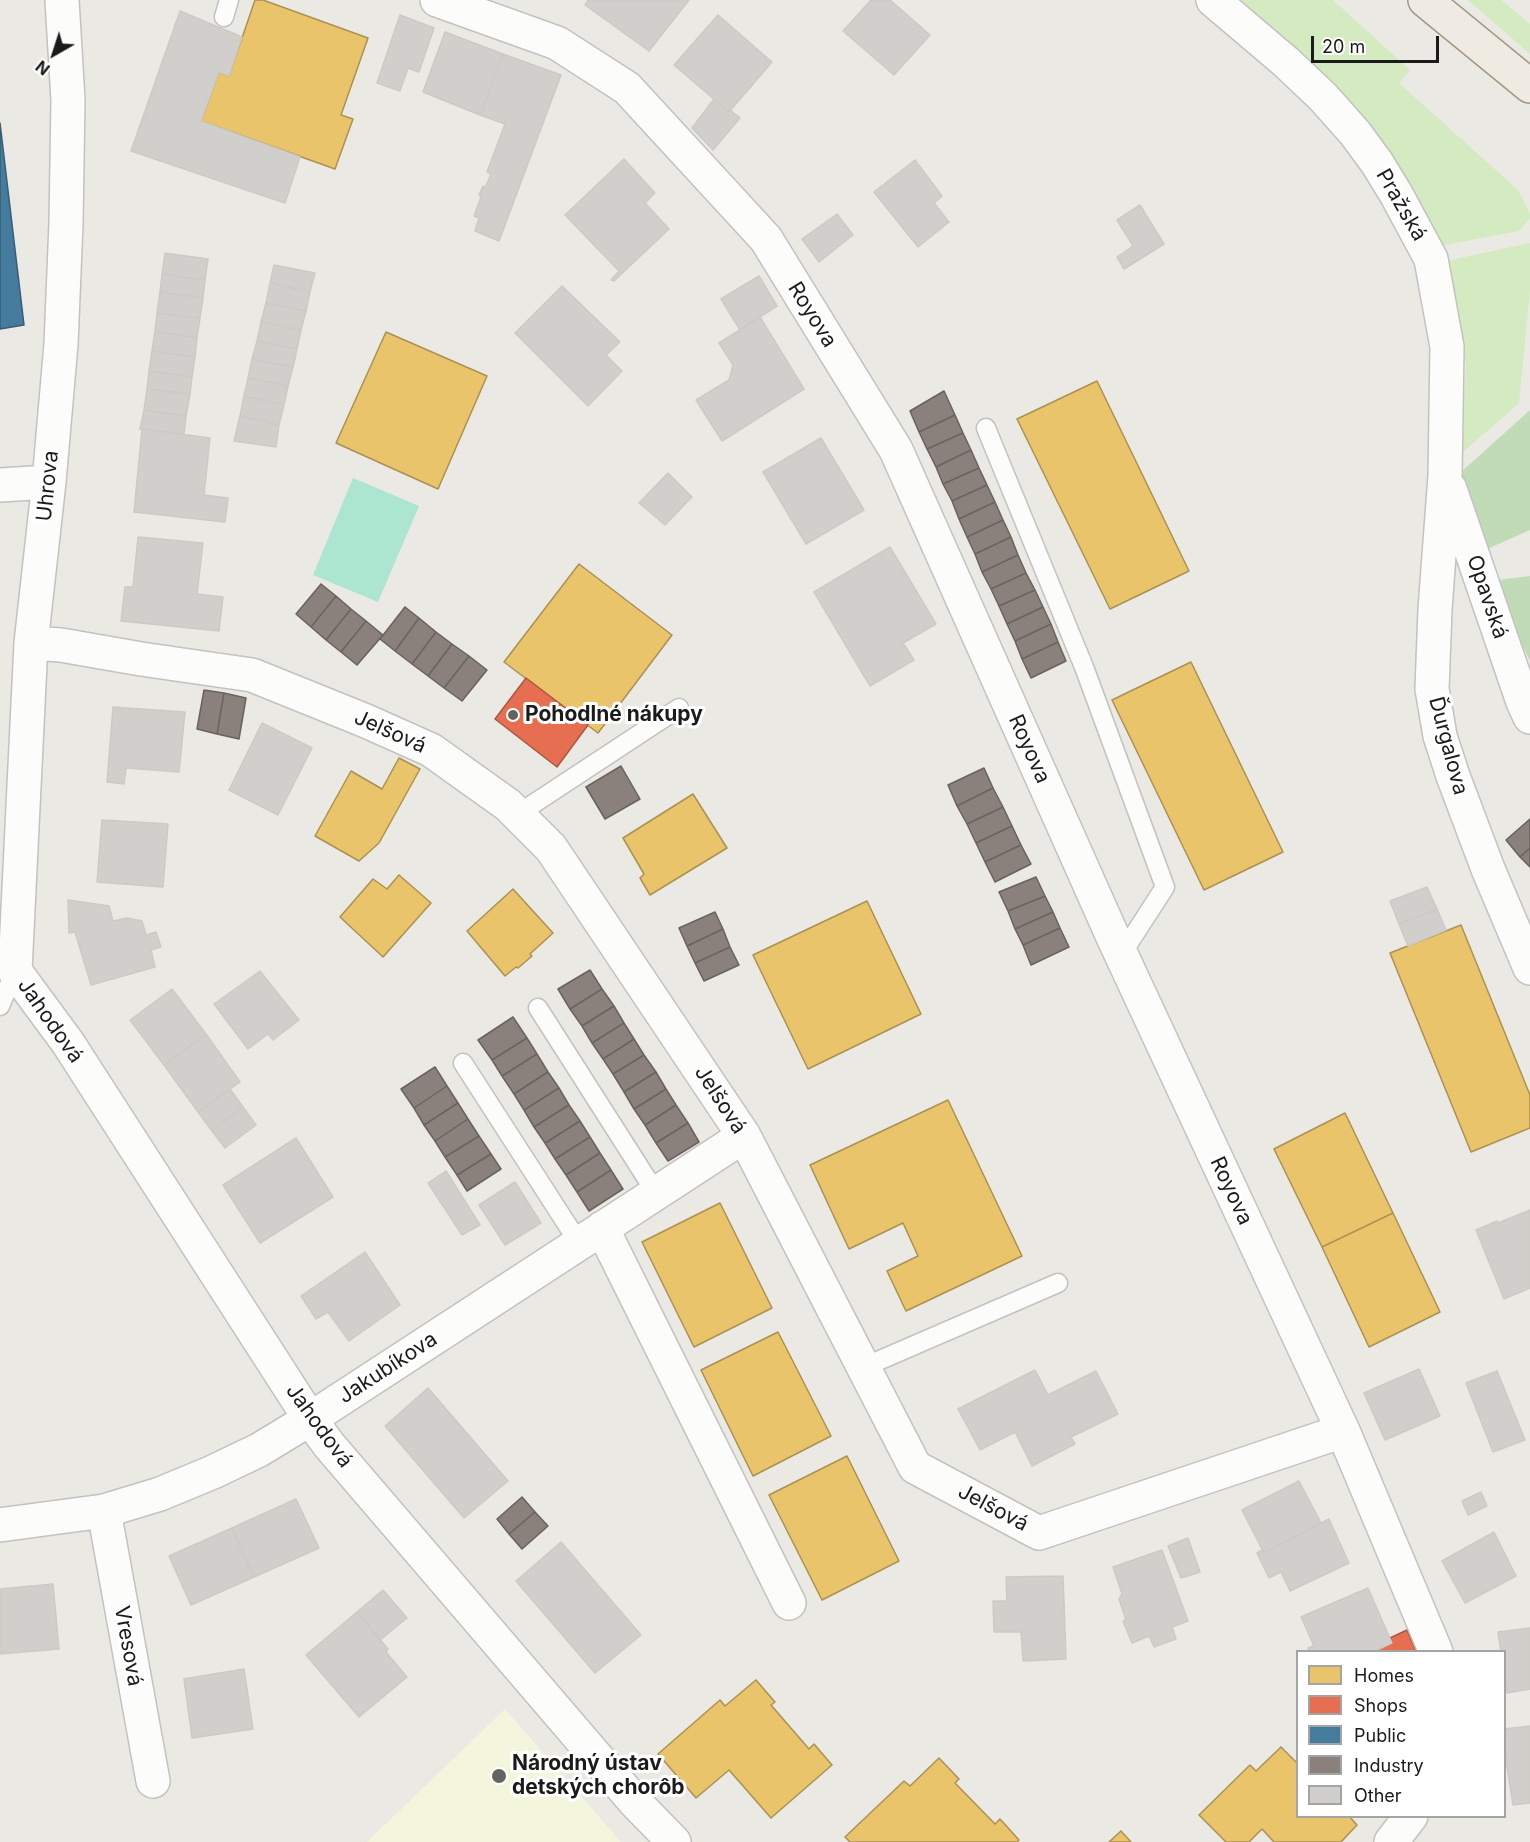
<!DOCTYPE html>
<html>
<head>
<meta charset="utf-8">
<style>
  body { margin:0 }
  #map { position:relative; width:1530px; height:1842px; overflow:hidden; background:#eae9e4; font-family:Inter,sans-serif }
  canvas { display:block }
  .legend { position:absolute; left:1296px; top:1650px; width:210px; height:168px; box-sizing:border-box; background:#fff; border:2px solid #a4a4a4; margin:0; padding:8px 10px; list-style:none; font-size:18px; color:#1b1b1b }
  .legend li { display:flex; align-items:center; gap:12px; height:30px }
  .legend b { width:30px; border:2px solid #a4a4a4 }
  .north { position:absolute; left:24px; top:24px; width:60px; height:60px; -webkit-text-stroke:4px #fff; paint-order:stroke; rotate:219deg; font-size:16px; font-weight:700; line-height:24px; text-align:center; color:#1b1b1b }
  .north::after { content:''; display:block; margin:auto; width:21px; height:27px; background:#1b1b1b; clip-path:polygon(50% 0,100% 100%,50% 72%,0 100%) }
  .scale { position:absolute; left:1311px; top:36px; width:128px; height:27px; box-sizing:border-box; border:3px solid #1b1b1b; border-top:0; padding-left:8px; font-size:18px; line-height:21px; white-space:nowrap; color:#1b1b1b; -webkit-text-stroke:4px #fff; paint-order:stroke }
</style>
</head>
<body>
<div id="map">
<canvas width="1530" height="1842"></canvas>
<ul class="legend">
<li><b style="height:16px;background:#e9c46a"></b>Homes</li>
<li><b style="height:16px;background:#e76f51"></b>Shops</li>
<li><b style="height:16px;background:#457b9d"></b>Public</li>
<li><b style="height:16px;background:#8a817c"></b>Industry</li>
<li><b style="height:16px;background:#d1cfcb"></b>Other</li>
</ul>
<div class="north">N</div>
<div class="scale">20 m</div>
</div>
<script>
const ctx = document.querySelector('canvas').getContext('2d');
ctx.lineJoin = 'round';
function paint(path, color) { ctx.fillStyle = color; ctx.fill(path, 'evenodd'); }
const toPath = rows => new Path2D(rows.map(r => 'M' + r).join(''));
function stroke(path, color, width, dash) { ctx.strokeStyle = color; ctx.lineWidth = width; ctx.lineCap = dash ? 'butt' : 'round'; ctx.setLineDash(dash || []); ctx.stroke(path); }
function label(font, color, halo, rows, align = 'center') {
  ctx.font = font + ' Inter,sans-serif'; ctx.lineWidth = 6; ctx.setLineDash([]); ctx.textBaseline = 'middle'; ctx.strokeStyle = halo; ctx.fillStyle = color; for (const [text, x, y, turn = 0] of rows) {
    ctx.save(); ctx.translate(x, y); ctx.rotate((+turn || 0) * Math.PI / 180); ctx.textAlign = isNaN(turn) ? turn : align; if (halo) ctx.strokeText(text, 0, 0); ctx.fillText(text, 0, 0); ctx.restore();
  }
}
paint(toPath([
  [505,1709,621,1842,367,1842]
]), '#f4f5dd');
paint(toPath([
  [1241,0,1333,0,1410,70,1399,83,1518,190,1530,214,1530,218,1519,231,1439,246,1380,139,1307,60],
  [1468,0,1501,0,1530,24,1530,54],
  [1530,243,1530,289,1519,403,1462,453,1466,364,1446,261]
]), '#d4eac0');
paint(toPath([
  [1530,410,1530,530,1485,550,1460,473],
  [1530,576,1530,661,1490,581]
]), '#c2dbb7');
paint(toPath([
  [353,478,419,506,378,602,313,575]
]), '#ace5d0');
const homes = toPath([
  [255,0,263,0,368,38,341,115,353,119,335,169,201,121,219,72,229,76,255,0],
  [386,332,487,376,438,489,336,443,386,332],
  [1097,381,1189,571,1110,609,1017,419,1097,381],
  [579,564,672,635,598,733,504,662,579,564],
  [1191,662,1283,852,1204,890,1112,700,1191,662],
  [399,758,420,769,379,843,359,861,315,836,351,771,382,789,399,758],
  [693,794,727,848,650,895,640,878,644,874,623,838,693,794],
  [399,875,431,903,383,957,340,917,373,879,387,889,399,875],
  [513,889,553,933,530,954,532,956,518,968,516,967,505,976,467,931,513,889],
  [867,901,921,1014,808,1069,753,955,867,901],
  [1461,925,1530,1095,1530,1128,1471,1152,1390,953,1461,925],
  [948,1100,1022,1256,906,1311,887,1271,918,1256,903,1223,849,1249,810,1165,948,1100],
  [1345,1113,1393,1213,1322,1247,1274,1149,1345,1113],
  [720,1203,772,1308,694,1347,642,1242,720,1203],
  [1393,1213,1440,1312,1369,1347,1322,1247,1393,1213],
  [778,1332,831,1436,753,1476,701,1370,778,1332],
  [847,1456,899,1561,822,1600,769,1495,847,1456],
  [756,1680,775,1702,771,1705,809,1749,814,1744,832,1765,771,1818,729,1770,696,1798,658,1754,720,1700,725,1706,756,1680],
  [1281,1747,1298,1764,1298,1816,1349,1816,1357,1825,1341,1842,1274,1842,1262,1829,1249,1842,1226,1842,1199,1815,1250,1765,1256,1771,1281,1747],
  [939,1758,959,1779,955,1783,995,1824,1000,1819,1019,1840,1017,1842,850,1842,845,1837,904,1781,910,1786,939,1758],
  [1121,1831,1131,1842,1109,1842,1121,1831]
]);
paint(homes, '#e9c46a');
stroke(homes, '#ab9152', 1.5);
const shops = toPath([
  [526,678,588,725,557,767,495,719,526,678],
  [1407,1630,1416,1651,1380,1652,1379,1649,1392,1643,1390,1638,1407,1630]
]);
paint(shops, '#e76f51');
stroke(shops, '#aa5641', 1.5);
const public = toPath([
  [0,123,24,325,0,329,0,123]
]);
paint(public, '#457b9d');
stroke(public, '#385e76', 1.5);
const industry = toPath([
  [944,391,955,415,919,432,910,411,944,391],
  [955,415,963,433,927,449,919,432,955,415],
  [963,433,971,450,936,467,927,449,963,433],
  [971,450,979,468,943,484,936,467,971,450],
  [979,468,987,485,952,501,943,484,979,468],
  [987,485,995,502,959,519,952,501,987,485],
  [995,502,1003,520,967,537,959,519,995,502],
  [1003,520,1011,537,975,554,967,537,1003,520],
  [1011,537,1018,555,982,572,975,554,1011,537],
  [1018,555,1026,573,991,589,982,572,1018,555],
  [1026,573,1035,590,999,606,991,589,1026,573],
  [321,584,336,596,311,627,296,614,321,584],
  [1035,590,1043,607,1007,624,999,606,1035,590],
  [336,596,351,609,326,640,311,627,336,596],
  [405,607,419,618,395,651,380,639,405,607],
  [1043,607,1051,624,1015,641,1007,624,1043,607],
  [351,609,366,621,341,652,326,640,351,609],
  [419,618,436,632,412,664,395,651,419,618],
  [366,621,383,635,357,665,341,652,366,621],
  [1051,624,1058,642,1022,659,1015,641,1051,624],
  [436,632,452,644,428,676,412,664,436,632],
  [1058,642,1066,661,1031,678,1022,659,1058,642],
  [452,644,469,656,444,688,428,676,452,644],
  [469,656,487,670,462,701,444,688,469,656],
  [204,690,224,693,217,734,197,729,204,690],
  [224,693,246,698,239,739,217,734,224,693],
  [621,766,640,799,605,819,586,787,621,766],
  [984,768,993,788,957,806,948,785,984,768],
  [993,788,1003,807,967,824,957,806,993,788],
  [1003,807,1012,826,976,843,967,824,1003,807],
  [1530,819,1530,848,1520,857,1506,840,1530,819],
  [1012,826,1021,845,985,862,976,843,1012,826],
  [1021,845,1031,864,995,882,985,862,1021,845],
  [1530,848,1530,867,1520,857,1530,848],
  [1036,877,1045,896,1008,911,999,892,1036,877],
  [1045,896,1053,912,1015,929,1008,911,1045,896],
  [715,912,723,929,687,946,679,928,715,912],
  [1053,912,1060,928,1023,945,1015,929,1053,912],
  [1060,928,1069,947,1031,965,1023,945,1060,928],
  [723,929,730,947,695,963,687,946,723,929],
  [730,947,739,965,704,981,695,963,730,947],
  [590,970,602,989,570,1009,558,989,590,970],
  [602,989,614,1006,582,1026,570,1009,602,989],
  [614,1006,624,1023,592,1043,582,1026,614,1006],
  [513,1017,527,1038,492,1060,478,1040,513,1017],
  [624,1023,634,1039,603,1059,592,1043,624,1023],
  [527,1038,537,1054,502,1076,492,1060,527,1038],
  [634,1039,644,1055,613,1074,603,1059,634,1039],
  [537,1054,548,1072,514,1094,502,1076,537,1054],
  [644,1055,656,1072,624,1092,613,1074,644,1055],
  [435,1067,447,1086,414,1108,401,1089,435,1067],
  [548,1072,559,1088,524,1110,514,1094,548,1072],
  [656,1072,666,1089,634,1109,624,1092,656,1072],
  [447,1086,458,1103,424,1125,414,1108,447,1086],
  [559,1088,569,1105,534,1127,524,1110,559,1088],
  [666,1089,676,1105,645,1125,634,1109,666,1089],
  [458,1103,468,1119,435,1141,424,1125,458,1103],
  [569,1105,580,1121,545,1143,534,1127,569,1105],
  [676,1105,688,1123,656,1143,645,1125,676,1105],
  [468,1119,479,1136,445,1157,435,1141,468,1119],
  [580,1121,590,1137,555,1159,545,1143,580,1121],
  [688,1123,699,1142,668,1161,656,1143,688,1123],
  [479,1136,491,1154,457,1175,445,1157,479,1136],
  [590,1137,600,1153,566,1175,555,1159,590,1137],
  [600,1153,611,1170,577,1192,566,1175,600,1153],
  [491,1154,501,1169,467,1191,457,1175,491,1154],
  [611,1170,623,1189,589,1211,577,1192,611,1170],
  [522,1497,535,1512,509,1534,497,1519,522,1497],
  [535,1512,548,1526,522,1549,509,1534,535,1512]
]);
paint(industry, '#8a817c');
stroke(industry, '#69625f', 1.5);
const building = toPath([
  [588,0,689,0,649,51,585,5,588,0],
  [871,0,890,0,930,35,894,75,843,31,871,0],
  [180,11,242,37,229,76,219,72,201,121,300,157,285,203,131,151,180,11],
  [400,15,434,28,419,72,408,68,400,91,377,83,400,15],
  [718,15,772,62,729,112,674,65,718,15],
  [445,32,503,54,480,115,423,92,445,32],
  [503,54,561,75,499,241,475,231,479,218,474,216,481,197,479,195,483,186,485,188,491,174,487,172,505,124,480,115,503,54],
  [714,99,729,112,730,110,740,118,713,150,692,128,714,99],
  [624,159,655,193,645,203,669,229,614,281,611,280,619,271,565,215,624,159],
  [915,160,942,196,934,203,949,222,918,247,874,192,915,160],
  [1140,205,1164,244,1124,269,1117,257,1133,246,1117,220,1140,205],
  [837,214,853,235,819,262,802,239,837,214],
  [165,253,208,259,205,280,162,274,165,253],
  [274,265,315,273,310,292,270,283,274,265],
  [162,274,205,280,203,298,160,292,162,274],
  [759,276,777,306,740,330,721,299,759,276],
  [270,283,310,292,306,311,266,303,270,283],
  [562,286,620,342,606,355,622,371,588,406,515,333,562,286],
  [160,292,203,298,200,318,157,313,160,292],
  [266,303,306,311,301,330,261,322,266,303],
  [157,313,200,318,197,338,155,331,157,313],
  [760,317,804,389,722,441,696,400,729,380,733,365,719,343,760,317],
  [261,322,301,330,297,349,257,341,261,322],
  [155,331,197,338,195,357,152,351,155,331],
  [257,341,297,349,293,367,252,359,257,341],
  [152,351,195,357,192,377,149,371,152,351],
  [252,359,293,367,288,386,248,378,252,359],
  [149,371,192,377,190,394,147,389,149,371],
  [248,378,288,386,284,405,244,396,248,378],
  [147,389,190,394,186,416,144,410,147,389],
  [244,396,284,405,279,425,240,416,244,396],
  [144,410,186,416,184,434,140,429,144,410],
  [240,416,279,425,276,447,234,441,240,416],
  [142,429,210,438,204,495,228,498,225,522,134,512,142,429],
  [821,438,864,510,806,544,763,472,821,438],
  [668,473,692,497,665,525,639,503,668,473],
  [138,537,203,543,197,594,223,597,219,631,121,621,125,587,133,587,138,537],
  [890,547,936,624,903,643,914,660,870,686,814,592,890,547],
  [113,707,185,712,179,772,126,768,124,784,107,782,113,707],
  [262,723,312,748,278,815,229,790,262,723],
  [102,820,168,824,163,887,97,882,102,820],
  [1427,887,1437,909,1399,924,1390,901,1427,887],
  [68,900,109,906,113,921,127,918,142,921,146,935,156,932,161,947,151,950,155,967,91,985,75,932,69,933,68,900],
  [1437,909,1446,930,1408,946,1399,924,1437,909],
  [260,971,299,1020,273,1040,268,1034,248,1049,214,1004,260,971],
  [172,989,206,1034,164,1065,130,1020,172,989],
  [206,1034,240,1082,198,1112,164,1065,206,1034],
  [230,1089,243,1107,212,1131,198,1112,230,1089],
  [243,1107,256,1125,225,1148,212,1131,243,1107],
  [296,1138,333,1197,260,1243,223,1185,296,1138],
  [446,1171,480,1225,462,1235,428,1183,446,1171],
  [515,1182,541,1223,505,1245,479,1205,515,1182],
  [1530,1210,1530,1288,1504,1299,1476,1230,1497,1221,1498,1223,1530,1210],
  [365,1252,400,1305,349,1341,328,1312,316,1319,301,1296,365,1252],
  [1419,1369,1440,1416,1385,1440,1364,1393,1419,1369],
  [1035,1370,1048,1395,1096,1371,1118,1414,1071,1437,1075,1444,1032,1466,1015,1432,980,1450,958,1409,1035,1370],
  [1497,1371,1525,1440,1493,1452,1466,1383,1497,1371],
  [428,1388,508,1481,464,1518,385,1426,428,1388],
  [1299,1481,1321,1523,1264,1553,1242,1510,1299,1481],
  [1481,1492,1487,1506,1468,1515,1462,1501,1481,1492],
  [296,1499,319,1548,254,1577,232,1528,296,1499],
  [1329,1519,1349,1563,1290,1591,1281,1572,1269,1578,1257,1553,1262,1550,1264,1553,1329,1519],
  [232,1528,254,1577,191,1605,169,1556,232,1528],
  [1494,1532,1516,1576,1465,1603,1442,1561,1494,1532],
  [1188,1538,1200,1572,1181,1578,1168,1546,1188,1538],
  [561,1542,641,1635,595,1673,516,1581,561,1542],
  [1162,1550,1188,1621,1172,1627,1176,1639,1154,1647,1149,1636,1132,1643,1123,1621,1126,1620,1119,1599,1122,1594,1113,1567,1162,1550],
  [1063,1576,1066,1659,1023,1661,1021,1632,994,1632,993,1601,1007,1601,1006,1577,1063,1576],
  [53,1584,59,1649,0,1654,0,1589,53,1584],
  [1368,1588,1392,1643,1373,1652,1310,1652,1308,1648,1314,1646,1301,1617,1368,1588],
  [383,1590,407,1618,380,1640,357,1612,383,1590],
  [357,1612,388,1649,386,1652,407,1677,359,1717,306,1655,357,1612],
  [1530,1628,1530,1689,1507,1693,1504,1674,1504,1652,1501,1652,1498,1632,1530,1628],
  [244,1669,253,1729,192,1738,184,1679,244,1669],
  [1530,1726,1530,1803,1513,1805,1504,1747,1504,1729,1530,1726]
]);
paint(building, '#d1cfcb');
stroke(building, '#cdcac5', 1.5);
const lane = toPath([
  [224,17,229,0],
  [986,428,1084,667,1165,887,1121,955],
  [519,815,524,810,679,708],
  [0,1006,15,971],
  [538,1008,656,1193],
  [463,1063,579,1243],
  [864,1367,1058,1283]
]);
const street = toPath([
  [62,0,68,100,66,223,61,344,49,482,31,643,15,971,68,1043,310,1419,329,1445,635,1802,674,1842],
  [437,0,557,43,627,88,766,239,896,450,1113,937,1343,1431,1436,1652],
  [1213,0,1286,62,1323,97,1355,133,1377,163,1396,194,1431,259,1447,347,1445,476,1435,609,1432,689,1440,736,1453,776,1488,869,1530,968],
  [0,485,49,482],
  [1450,489,1523,702,1530,717],
  [31,643,61,645,141,659,252,675,366,721,431,750,508,805,551,848,744,1136,915,1467,1039,1533,1343,1431],
  [602,1228,789,1603],
  [104,1511,153,1781],
  [0,1525,104,1511,160,1494,213,1472,259,1450,310,1419,744,1136],
  [1391,1842,1411,1816]
]);
const primary = toPath([
  [1425,0,1530,86]
]);
stroke(lane, '#c2c2c0', 21);
stroke(street, '#c2c2c0', 36);
stroke(primary, '#a09881', 36);
stroke(lane, '#fcfcfb', 18);
stroke(street, '#fcfcfb', 33);
stroke(primary, '#f0ebe2', 33);
for (const [x, y, r, color] of [
  [513,715,6,"#636361"],
  [499,1776,8,"#636361"]
]) { const dot = new Path2D(); dot.arc(x, y, r, 0, 2 * Math.PI); ctx.fillStyle = color; ctx.fill(dot); stroke(dot, '#fff', 2); }
label('21px', '#1b1b1b', '#fff', [
  ["Pražská",1401,205,60],
  ["Royova",812,315,58],
  ["Uhrova",48,486,-84],
  ["Opavská",1487,597,71],
  ["Jelšová",390,732,24],
  ["Ďurgalova",1448,746,75],
  ["Royova",1029,749,66],
  ["Jahodová",50,1021,55],
  ["Jelšová",720,1100,57],
  ["Royova",1231,1191,65],
  ["Jakubíkova",388,1368,-33],
  ["Jahodová",319,1426,54],
  ["Jelšová",993,1508,28],
  ["Vresová",128,1646,80]
]);
label('bold 21px', '#1b1b1b', '#fff', [
  ["Pohodlné nákupy",525,715],
  ["Národný ústav",512,1764],
  ["detských chorôb",512,1788]
], 'left');
</script>
</body>
</html>
